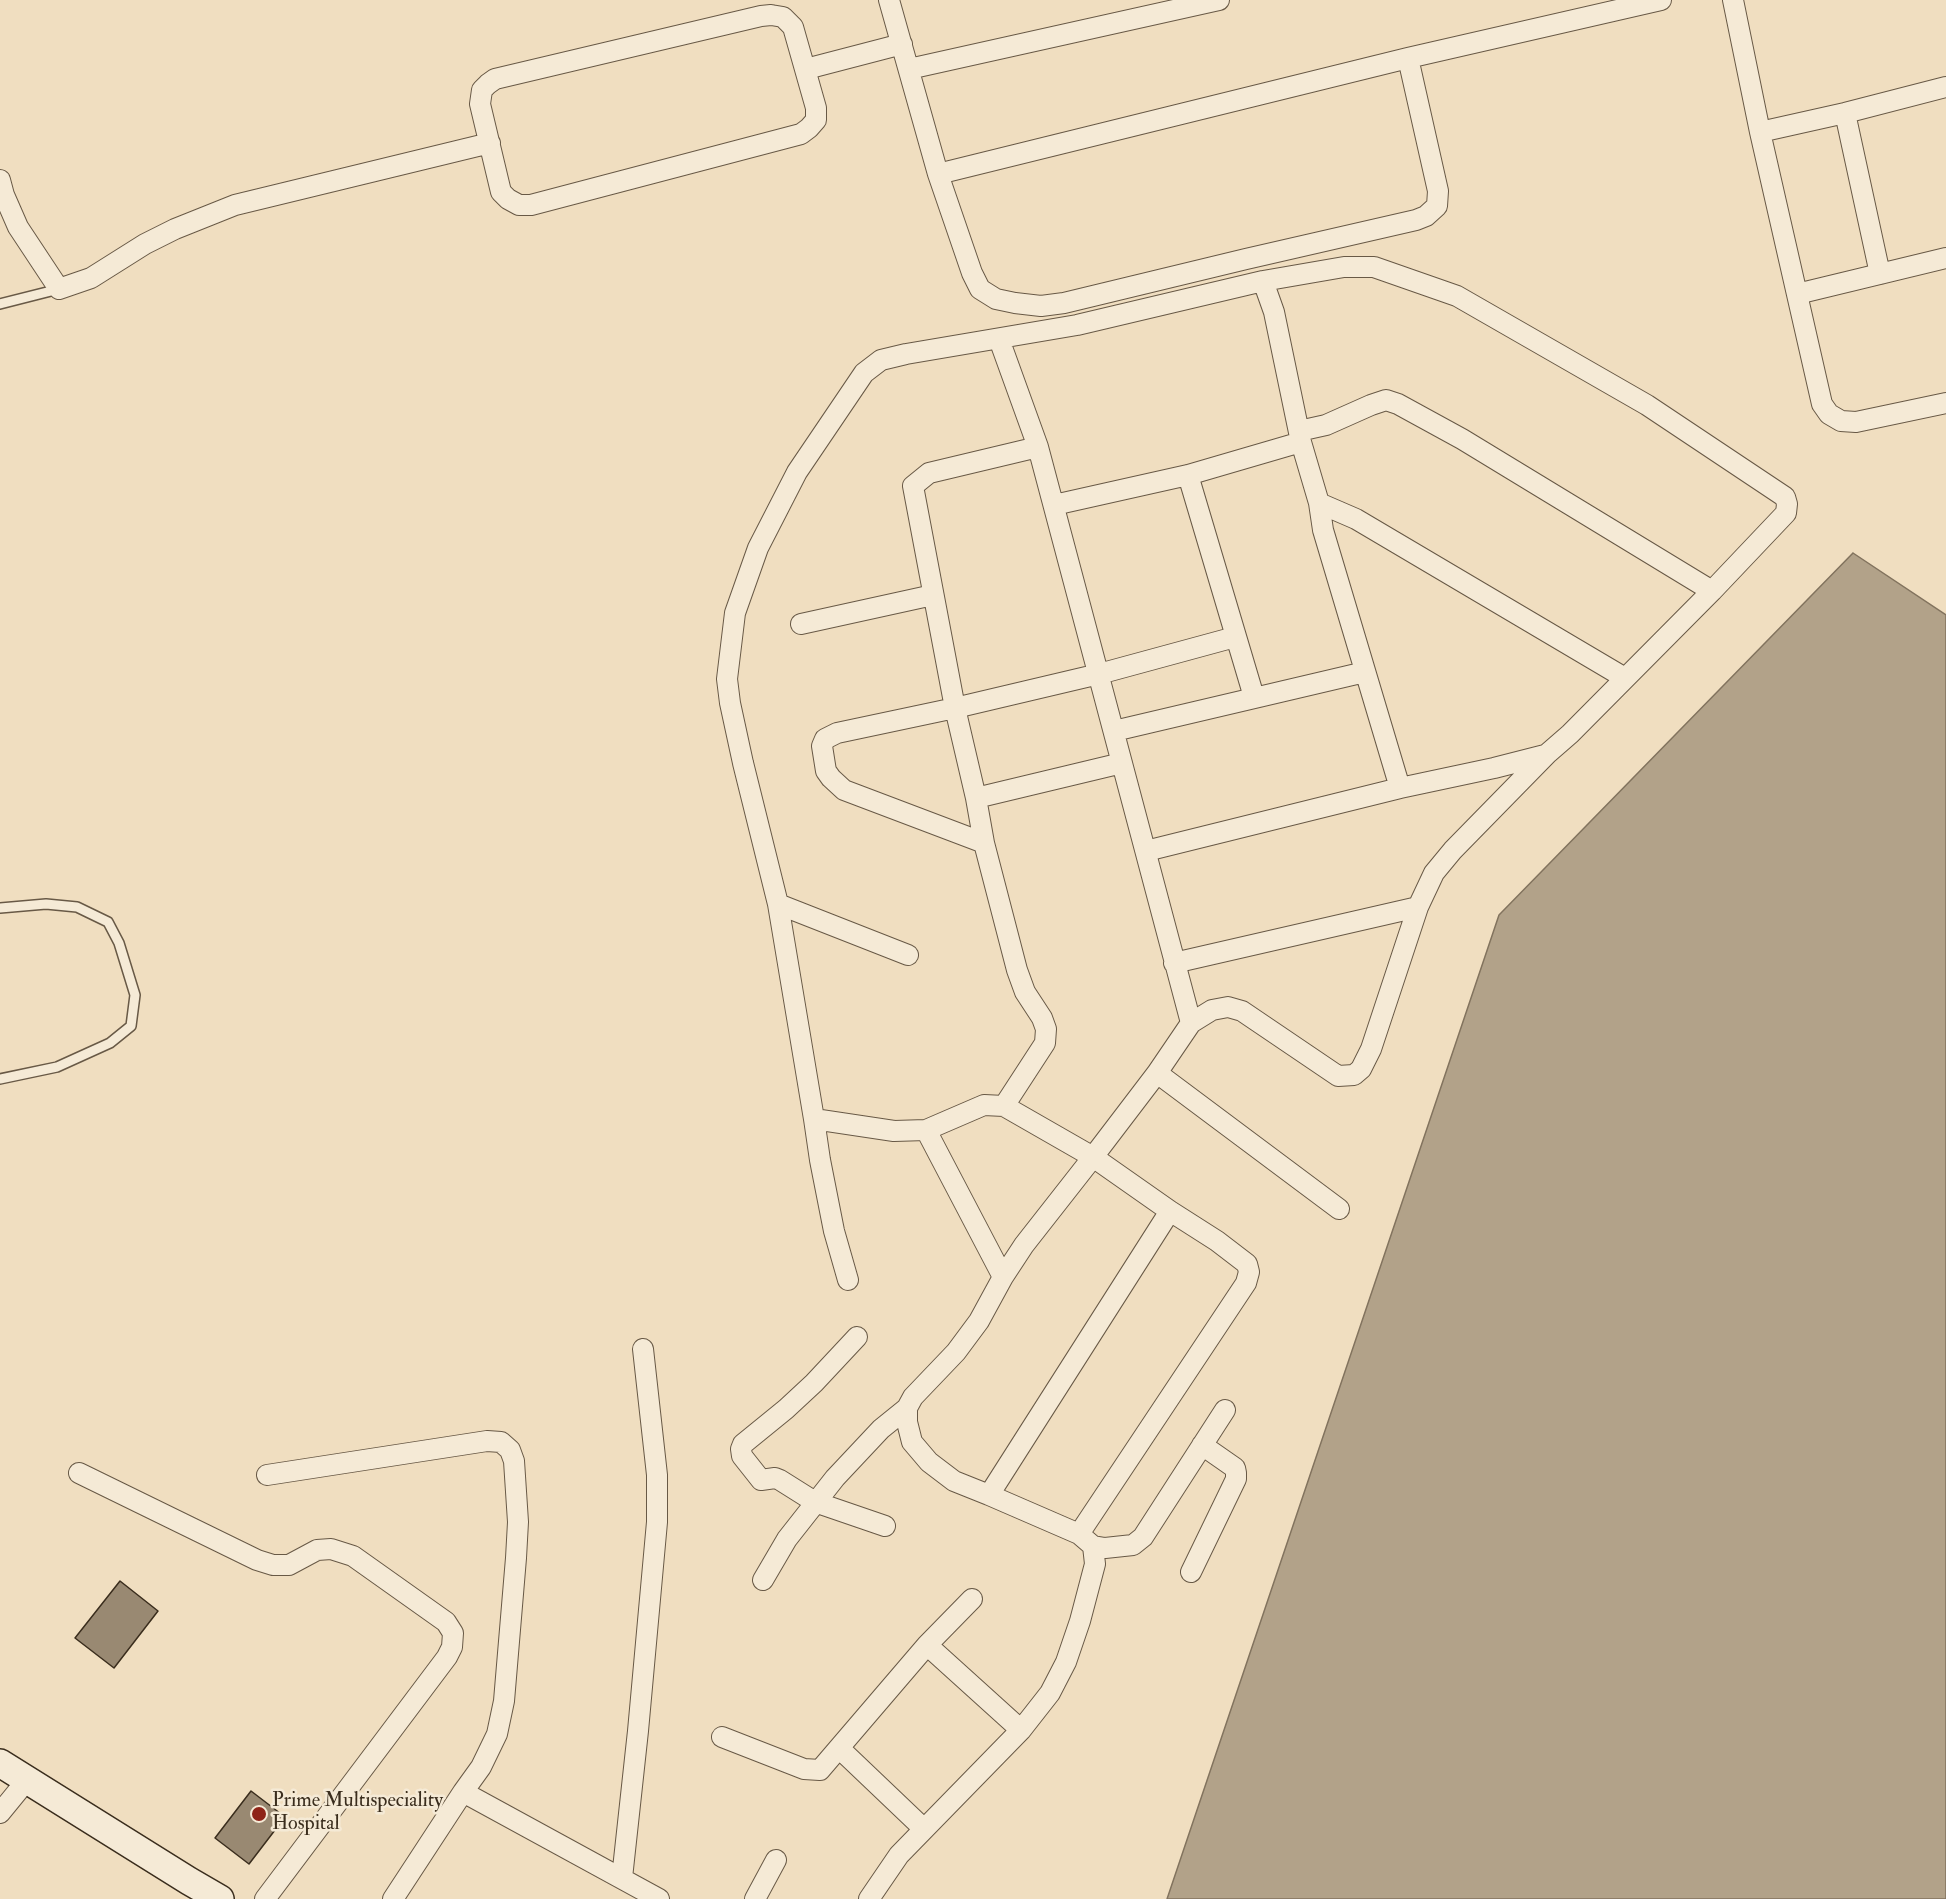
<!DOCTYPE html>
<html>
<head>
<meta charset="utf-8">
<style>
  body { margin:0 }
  canvas { display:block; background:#f0dec0 }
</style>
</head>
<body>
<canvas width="1946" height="1899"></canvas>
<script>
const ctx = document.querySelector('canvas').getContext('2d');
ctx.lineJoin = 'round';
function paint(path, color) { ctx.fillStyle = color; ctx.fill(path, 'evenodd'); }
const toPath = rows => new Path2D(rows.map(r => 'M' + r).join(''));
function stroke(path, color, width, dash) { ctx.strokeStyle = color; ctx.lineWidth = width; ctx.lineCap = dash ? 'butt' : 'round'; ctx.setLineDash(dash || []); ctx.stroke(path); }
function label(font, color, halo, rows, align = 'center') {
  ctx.font = font + ' "IM FELL Double Pica",serif'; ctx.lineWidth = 5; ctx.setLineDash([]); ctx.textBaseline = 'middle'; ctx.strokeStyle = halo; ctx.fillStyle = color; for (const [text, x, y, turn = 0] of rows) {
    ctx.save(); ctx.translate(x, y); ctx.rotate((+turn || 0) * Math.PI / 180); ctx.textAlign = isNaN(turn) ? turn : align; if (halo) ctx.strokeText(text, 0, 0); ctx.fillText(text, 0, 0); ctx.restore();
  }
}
const water = toPath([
  [1853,553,1946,615,1946,1899,1167,1899,1499,915,1853,553]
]);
paint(water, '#b2a289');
stroke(water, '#82735e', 1.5);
const building = toPath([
  [120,1581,158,1611,114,1668,75,1638,120,1581],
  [251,1791,285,1817,249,1864,215,1838,251,1791]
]);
paint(building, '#998972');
stroke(building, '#3a2d1d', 1.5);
const lane = toPath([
  [0,304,59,289],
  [0,908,46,904,77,907,108,922,119,943,135,995,131,1026,110,1043,57,1067,0,1079]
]);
const street = toPath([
  [889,0,938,174,972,273,980,289,996,299,1015,303,1041,306,1064,303,1246,259,1416,220,1426,216,1437,206,1438,191,1408,58],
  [1733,0,1760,132,1822,404,1829,414,1841,421,1856,422,1946,403],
  [771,15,783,17,793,27,816,108,816,120,809,128,801,134,531,205,519,205,508,199,501,192,480,104,482,90,488,84,495,79,761,16,771,15],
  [806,69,902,44],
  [909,69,1219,0],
  [1845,113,1880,274],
  [1760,132,1845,113,1946,87],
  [938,174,1408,58,1661,0],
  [0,180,4,195,18,227,59,289,91,278,145,244,175,229,235,205,490,143],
  [1263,281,1274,312,1301,442,1319,503,1323,530,1400,788],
  [1797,294,1946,258],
  [1299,431,1326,425,1371,405,1386,400,1398,404,1462,439,1712,591],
  [1188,475,1254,697],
  [1319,503,1356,519,1625,678],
  [1054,505,1188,475,1301,442],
  [801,624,933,595],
  [1114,731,1365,672],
  [976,798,1122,763],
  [984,843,844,790,831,778,826,771,822,746,825,739,837,733,955,708,1099,674,1235,637],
  [1146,851,1400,788,1494,768,1545,755],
  [778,904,908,955],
  [1174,963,1418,907],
  [1157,1073,1339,1209],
  [1004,1106,1045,1043,1046,1029,1042,1018,1025,992,1017,970,984,843,976,798,955,708,913,486,929,473,1038,447],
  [814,1119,894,1131,926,1130,984,1105,1004,1106,1093,1157,1024,1245,1003,1277,979,1321,956,1352,913,1397,907,1408,907,1422,912,1442,929,1462,954,1481,989,1495],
  [926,1130,1003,1277],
  [848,1280,834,1231,820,1160,814,1119,778,904,743,763,730,703,727,679,735,613,758,548,797,472,864,373,881,360,906,354,1077,325,1263,281,1344,267,1374,267,1457,296,1647,405,1785,497,1787,504,1786,513,1712,591,1570,734,1547,754,1453,850,1434,873,1418,907,1371,1049,1361,1069,1354,1075,1338,1076,1242,1011,1228,1007,1212,1010,1191,1023],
  [857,1337,814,1383,786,1409,743,1444,741,1449,742,1456,761,1480,775,1478,780,1480,815,1502,885,1526],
  [79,1473,257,1560,273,1565,289,1565,317,1550,331,1549,353,1556,446,1622,453,1633,452,1647,447,1657,265,1899],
  [267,1475,487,1441,501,1442,510,1450,514,1461,518,1522,516,1558,504,1701,497,1734,481,1767,463,1792,393,1899],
  [1079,1534,1246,1283,1249,1272,1247,1264,1217,1241,1170,1211],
  [1093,1546,1105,1548,1133,1545,1143,1537,1225,1410],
  [1191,1572,1236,1479,1236,1473,1235,1468,1202,1445],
  [763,1580,787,1539,835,1478,881,1429,907,1408],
  [927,1645,1021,1730],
  [722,1737,804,1769,820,1770,927,1645,972,1599],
  [839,1748,924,1829],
  [463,1792,659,1899],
  [0,1813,27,1780],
  [622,1878,638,1731,657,1522,657,1475,643,1349],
  [755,1899,776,1860],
  [869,1899,899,1855,1021,1730,1050,1693,1066,1662,1080,1621,1095,1564,1093,1546,1079,1534,989,1495,1170,1211,1093,1157,1157,1073,1191,1023,1038,447,999,339]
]);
const secondary = toPath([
  [0,1763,189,1881,220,1899]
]);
stroke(lane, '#685946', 12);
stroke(street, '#685946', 22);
stroke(secondary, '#3a2d1d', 30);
stroke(lane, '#f5ead6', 9);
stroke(street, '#f5ead6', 20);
stroke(secondary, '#f5ead6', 27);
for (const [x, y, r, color] of [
  [259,1814,8,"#8f2418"]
]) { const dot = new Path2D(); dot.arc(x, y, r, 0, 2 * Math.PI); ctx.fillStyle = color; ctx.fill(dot); stroke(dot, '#f5ead6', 2); }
label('20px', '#3a2d1d', '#f5ead6', [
  ["Prime Multispeciality",272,1802],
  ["Hospital",272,1825]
], 'left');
</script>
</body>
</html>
